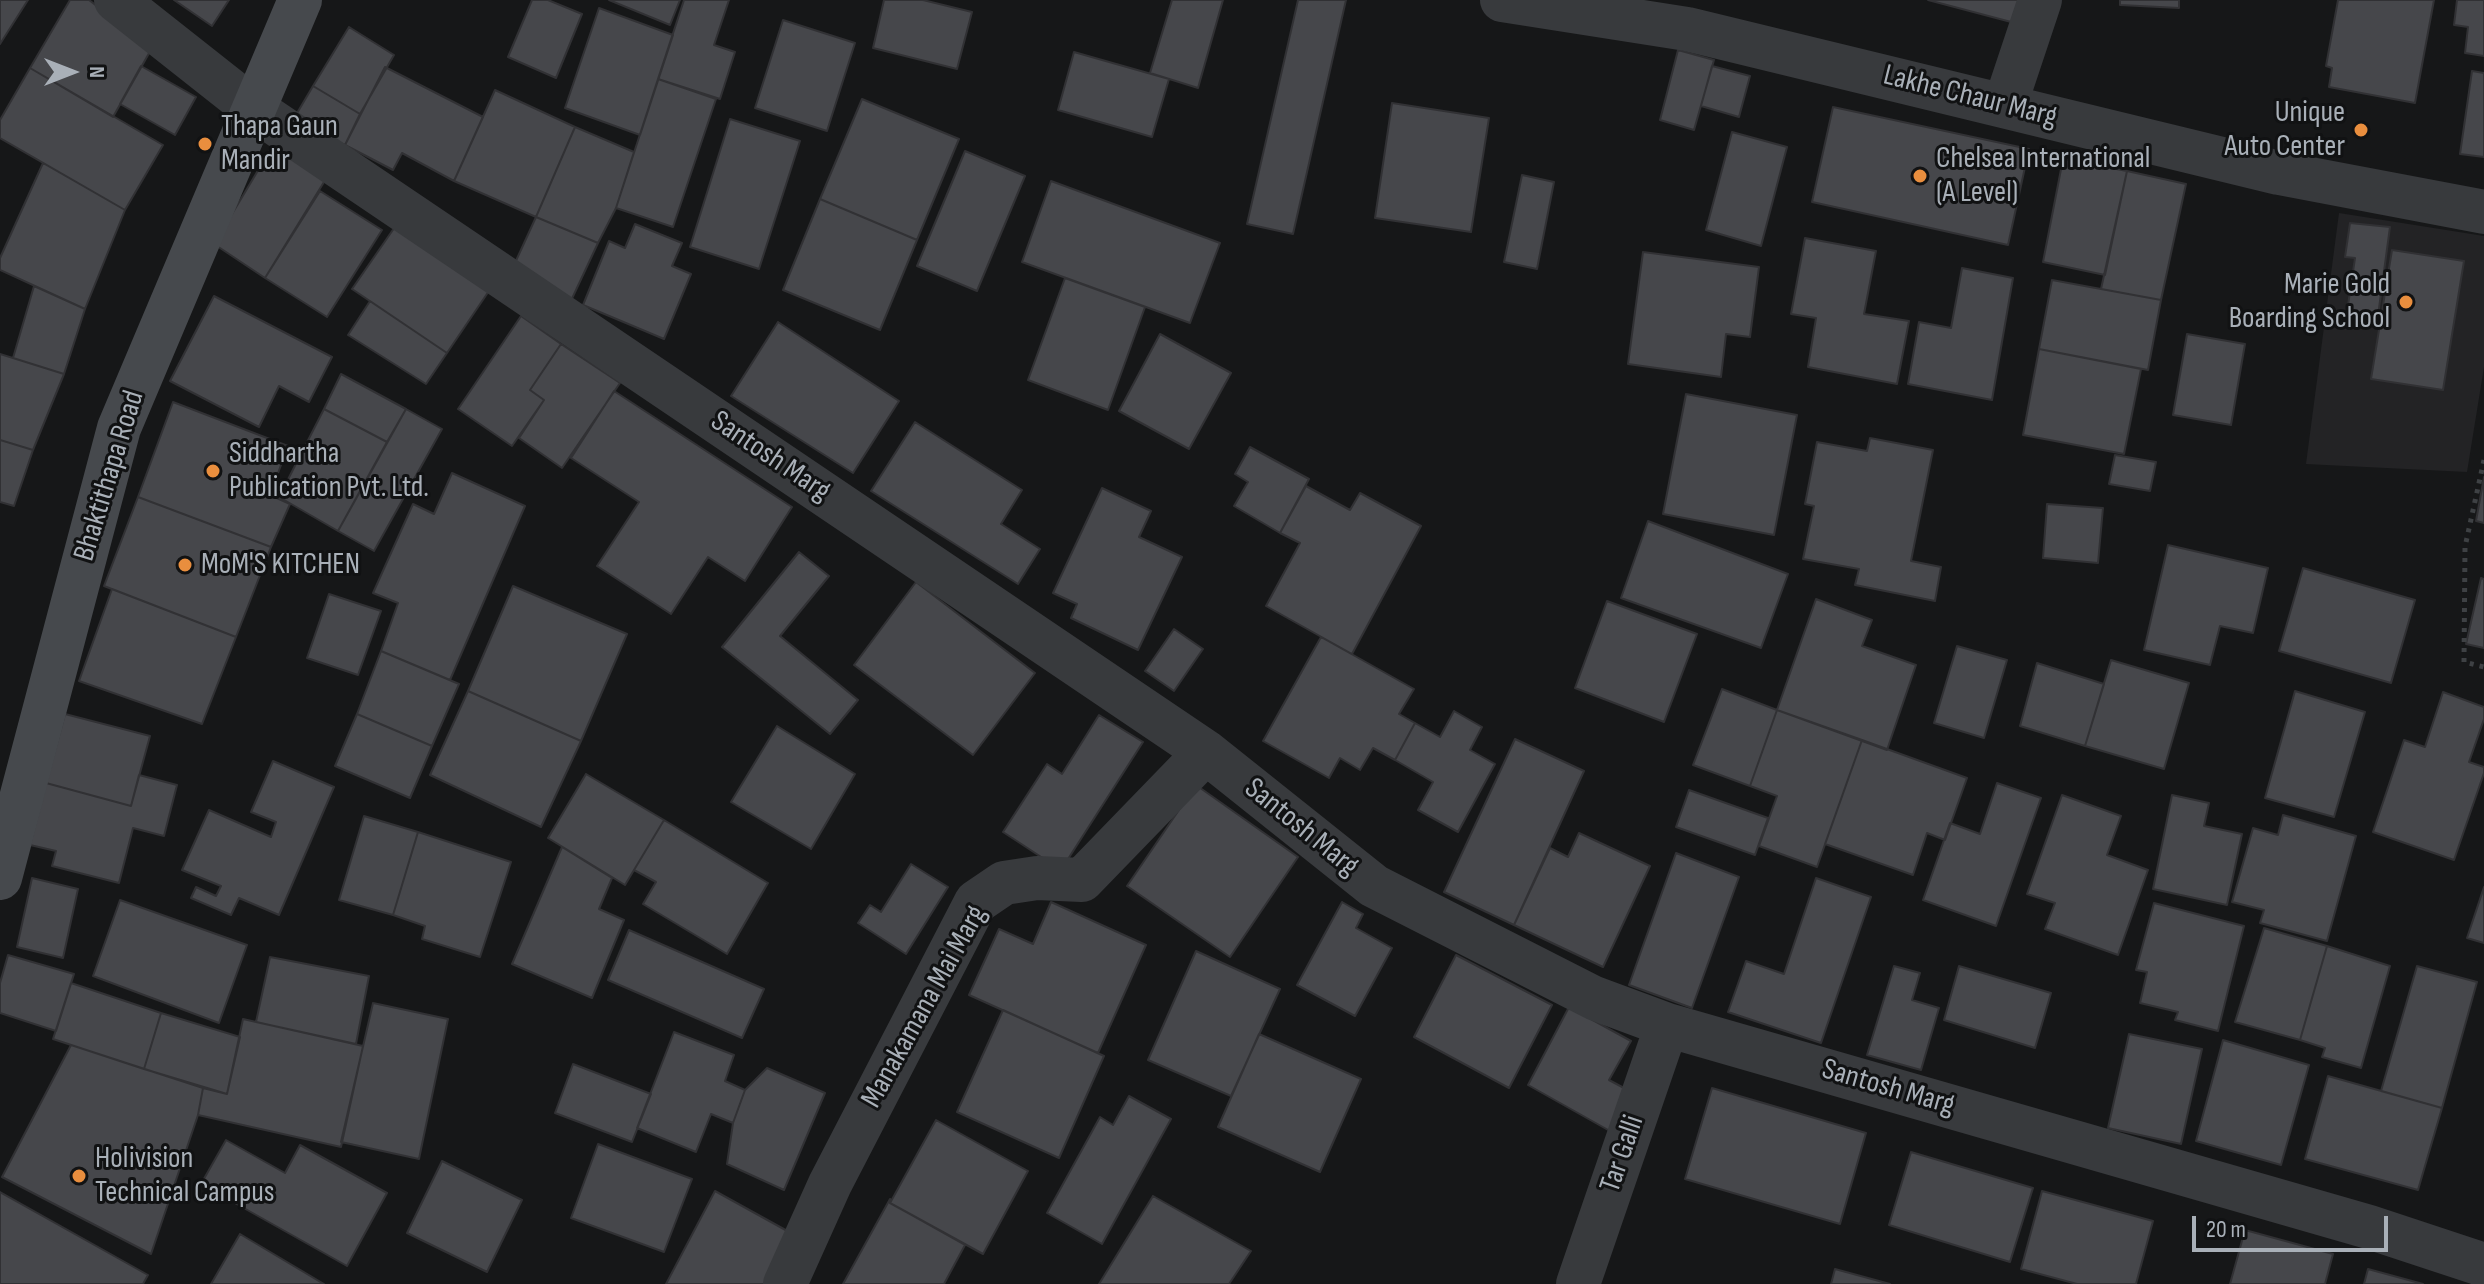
<!DOCTYPE html>
<html>
<head>
<meta charset="utf-8">
<style>
  body { margin:0 }
  #map { position:relative; width:2484px; height:1284px; overflow:hidden; background:#161718; font-family:"Sofia Sans Condensed",sans-serif }
  canvas { display:block }
  .north { position:absolute; left:32px; top:32px; width:80px; height:80px; -webkit-text-stroke:6px #111213; paint-order:stroke; rotate:90deg; font-size:22px; font-weight:700; line-height:32px; text-align:center; color:#a9b0b8 }
  .north::after { content:''; display:block; margin:auto; width:28px; height:36px; background:#a9b0b8; clip-path:polygon(50% 0,100% 100%,50% 72%,0 100%) }
  .scale { position:absolute; left:2192px; top:1216px; width:196px; height:36px; box-sizing:border-box; border:4px solid #a9b0b8; border-top:0; padding-left:10px; font-size:24px; line-height:28px; white-space:nowrap; color:#a9b0b8; -webkit-text-stroke:6px #111213; paint-order:stroke }
</style>
</head>
<body>
<div id="map">
<canvas width="2484" height="1284"></canvas>
<div class="north">N</div>
<div class="scale">20 m</div>
</div>
<script>
const ctx = document.querySelector('canvas').getContext('2d');
ctx.lineJoin = 'round';
function paint(path, color) { ctx.fillStyle = color; ctx.fill(path, 'evenodd'); }
const toPath = rows => new Path2D(rows.map(r => 'M' + r).join(''));
function stroke(path, color, width, dash) { ctx.strokeStyle = color; ctx.lineWidth = width; ctx.lineCap = dash ? 'butt' : 'round'; ctx.setLineDash(dash || []); ctx.stroke(path); }
function label(font, color, halo, rows, align = 'center') {
  ctx.font = font + ' "Sofia Sans Condensed",sans-serif'; ctx.lineWidth = 6; ctx.setLineDash([]); ctx.textBaseline = 'middle'; ctx.strokeStyle = halo; ctx.fillStyle = color; for (const [text, x, y, turn = 0] of rows) {
    ctx.save(); ctx.translate(x, y); ctx.rotate((+turn || 0) * Math.PI / 180); ctx.textAlign = isNaN(turn) ? turn : align; if (halo) ctx.strokeText(text, 0, 0); ctx.fillText(text, 0, 0); ctx.restore();
  }
}
paint(toPath([
  [2339,213,2484,236,2484,367,2467,472,2306,464]
]), '#232325');
const building = toPath([
  [0,0,28,0,0,44,0,0],
  [70,0,89,0,152,48,113,117,30,68,70,0],
  [174,0,229,0,212,26,174,0],
  [532,0,548,0,582,14,556,78,508,57,532,0],
  [609,0,680,0,670,25,609,0],
  [684,0,729,0,714,45,735,52,720,99,658,79,684,0],
  [884,0,923,0,972,12,957,69,873,48,884,0],
  [1172,0,1223,0,1198,88,1150,73,1172,0],
  [1298,0,1346,0,1293,234,1247,224,1298,0],
  [1928,0,2037,0,2030,27,1928,0],
  [2120,0,2179,0,2179,8,2120,5,2120,0],
  [2338,0,2434,0,2415,103,2329,87,2332,68,2326,66,2338,0],
  [2457,0,2484,0,2484,56,2465,53,2468,27,2454,25,2457,0],
  [599,8,673,35,640,135,565,108,599,8],
  [783,20,855,43,827,131,755,108,783,20],
  [349,27,394,55,360,114,313,86,349,27],
  [1678,50,1714,60,1694,130,1660,120,1678,50],
  [1074,52,1169,79,1152,137,1058,110,1074,52],
  [141,66,196,97,175,135,120,104,141,66],
  [1712,66,1750,76,1739,117,1701,106,1712,66],
  [385,67,483,117,454,181,402,153,393,170,345,145,385,67],
  [30,68,163,145,125,210,0,138,0,120,30,68],
  [2472,71,2484,73,2484,157,2460,154,2472,71],
  [658,79,716,99,673,227,616,208,658,79],
  [313,86,360,114,345,145,290,125,313,86],
  [495,90,575,127,536,217,454,181,495,90],
  [862,99,959,139,917,240,820,199,862,99],
  [1392,103,1489,118,1471,232,1375,218,1392,103],
  [1833,107,2029,149,2008,245,1812,202,1833,107],
  [730,119,800,141,759,269,690,247,730,119],
  [575,127,634,152,616,208,598,243,536,217,575,127],
  [1732,132,1787,147,1761,246,1706,230,1732,132],
  [278,137,332,169,265,278,214,244,278,137],
  [965,151,1025,176,977,291,917,266,965,151],
  [2063,159,2127,171,2105,275,2043,262,2063,159],
  [43,163,125,210,85,309,0,270,0,258,43,163],
  [2127,171,2186,184,2161,300,2101,289,2127,171],
  [1522,175,1554,182,1537,269,1504,262,1522,175],
  [1051,181,1220,243,1190,323,1022,262,1051,181],
  [320,191,382,230,327,317,265,278,320,191],
  [820,199,917,240,880,330,783,290,820,199],
  [536,217,598,243,569,305,509,276,536,217],
  [399,221,493,285,447,353,352,289,399,221],
  [2350,223,2390,227,2378,316,2347,312,2355,258,2345,257,2350,223],
  [635,224,682,243,672,266,691,274,664,339,583,305,609,241,625,248,635,224],
  [1805,238,1876,251,1864,314,1909,321,1897,384,1808,367,1816,318,1791,314,1805,238],
  [2392,250,2464,261,2443,390,2371,379,2392,250],
  [1643,252,1759,267,1750,337,1726,334,1721,377,1628,364,1643,252],
  [1962,268,2013,278,1992,400,1908,384,1919,322,1951,328,1962,268],
  [1065,278,1145,307,1108,410,1028,380,1065,278],
  [2052,280,2161,300,2148,370,2039,349,2052,280],
  [34,286,85,309,64,374,13,358,34,286],
  [214,296,332,357,309,402,279,386,259,427,170,381,214,296],
  [370,301,447,353,426,384,348,335,370,301],
  [521,316,561,344,530,390,544,400,512,446,458,409,521,316],
  [778,322,899,401,853,473,731,396,778,322],
  [1160,334,1231,373,1189,449,1119,411,1160,334],
  [2187,334,2245,344,2231,425,2173,415,2187,334],
  [561,344,620,383,562,468,519,438,544,400,530,390,561,344],
  [2039,349,2141,369,2124,454,2023,435,2039,349],
  [0,354,64,374,33,450,0,440,0,354],
  [341,374,406,409,387,442,324,409,341,374],
  [614,391,792,507,745,581,708,557,671,614,597,566,639,502,571,458,614,391],
  [1686,394,1797,415,1774,535,1663,514,1686,394],
  [173,402,288,446,270,495,290,504,271,547,138,497,173,402],
  [324,409,387,442,338,531,279,497,324,409],
  [406,409,442,429,374,551,338,531,406,409],
  [915,422,1022,490,1001,524,1040,549,1018,584,871,491,915,422],
  [1870,438,1933,450,1911,561,1941,567,1935,601,1855,585,1859,569,1803,559,1814,506,1805,504,1817,442,1867,451,1870,438],
  [0,440,33,450,14,506,0,502,0,440],
  [1250,447,1309,479,1280,533,1234,506,1248,482,1235,474,1250,447],
  [2115,455,2156,462,2150,491,2109,484,2115,455],
  [452,473,525,506,450,680,381,651,398,603,373,593,413,504,434,514,452,473],
  [2484,477,2484,523,2476,521,2484,477],
  [1306,486,1350,510,1360,493,1421,526,1352,654,1266,606,1300,543,1280,533,1306,486],
  [1102,488,1151,511,1139,537,1182,557,1138,650,1071,618,1077,604,1053,593,1102,488],
  [138,497,271,547,236,637,104,586,138,497],
  [2047,504,2103,508,2098,563,2043,558,2047,504],
  [1648,521,1788,574,1761,648,1621,598,1648,521],
  [2168,545,2268,568,2253,633,2220,626,2210,665,2144,650,2168,545],
  [799,552,829,576,780,636,858,700,830,734,722,647,799,552],
  [2303,568,2415,600,2391,683,2279,651,2303,568],
  [2481,578,2484,579,2484,648,2466,644,2481,578],
  [916,582,1035,673,973,755,854,665,916,582],
  [513,586,627,634,581,741,468,691,513,586],
  [112,589,236,637,202,724,79,681,112,589],
  [329,594,381,611,358,675,307,658,329,594],
  [1816,599,1872,620,1862,646,1916,665,1887,750,1777,710,1816,599],
  [1607,601,1697,634,1664,722,1575,688,1607,601],
  [1174,629,1203,649,1174,691,1145,671,1174,629],
  [1321,637,1414,689,1399,714,1415,723,1395,760,1373,748,1360,770,1340,758,1329,778,1263,741,1321,637],
  [1957,646,2007,660,1984,738,1934,723,1957,646],
  [381,651,459,684,432,746,357,714,381,651],
  [2111,660,2189,683,2164,769,2085,746,2111,660],
  [2037,663,2104,684,2085,746,2020,726,2037,663],
  [1722,689,1777,710,1750,786,1693,765,1722,689],
  [468,691,581,741,541,827,430,775,468,691],
  [2295,691,2365,712,2334,817,2265,798,2295,691],
  [2443,692,2484,707,2484,719,2469,762,2484,767,2484,773,2454,860,2373,832,2404,740,2425,747,2443,692],
  [1777,710,1862,740,1817,867,1759,846,1777,796,1750,786,1777,710],
  [1454,711,1482,727,1470,750,1495,764,1458,832,1418,810,1433,782,1395,760,1415,723,1440,737,1454,711],
  [65,714,150,736,131,806,46,783,65,714],
  [357,714,432,746,410,798,335,766,357,714],
  [1099,715,1143,742,1061,870,1003,832,1047,764,1062,774,1099,715],
  [777,726,855,774,811,849,731,802,777,726],
  [1515,739,1584,771,1514,925,1444,892,1515,739],
  [1862,740,1967,778,1945,840,1927,833,1913,875,1825,844,1862,740],
  [273,761,334,787,279,915,239,898,231,915,191,898,196,887,216,896,221,886,182,870,209,810,271,837,276,822,251,812,273,761],
  [586,774,664,820,625,885,548,838,586,774],
  [139,775,177,785,164,836,133,828,119,883,52,866,56,851,30,845,46,783,131,806,139,775],
  [1997,783,2041,798,1996,926,1923,900,1950,823,1980,834,1997,783],
  [1196,785,1298,857,1230,957,1127,886,1196,785],
  [1689,790,1768,818,1755,855,1676,827,1689,790],
  [2062,795,2121,816,2107,855,2148,870,2118,955,2045,929,2055,903,2027,894,2062,795],
  [2172,795,2209,803,2204,826,2242,834,2227,905,2153,889,2172,795],
  [2283,815,2356,836,2327,941,2260,923,2264,910,2232,902,2253,828,2278,835,2283,815],
  [364,816,418,832,393,915,339,900,364,816],
  [664,820,768,883,727,954,643,904,656,882,634,870,664,820],
  [418,832,511,862,480,957,422,939,425,926,393,915,418,832],
  [1579,833,1650,866,1603,967,1514,925,1550,848,1568,857,1579,833],
  [562,847,612,878,599,909,624,920,592,998,512,964,562,847],
  [1676,853,1739,877,1692,1008,1629,985,1676,853],
  [911,864,948,887,906,954,858,923,870,905,881,912,911,864],
  [32,878,78,889,63,958,17,947,32,878],
  [1816,878,1871,897,1821,1043,1728,1012,1746,961,1784,974,1816,878],
  [2484,887,2484,943,2467,938,2484,887],
  [120,900,247,945,219,1023,93,976,120,900],
  [1051,902,1146,945,1098,1053,969,995,999,929,1033,944,1051,902],
  [1342,902,1363,914,1356,928,1392,948,1355,1016,1297,985,1342,902],
  [2154,903,2244,926,2218,1031,2175,1020,2178,1012,2140,1003,2147,972,2136,970,2154,903],
  [2264,928,2327,946,2300,1040,2235,1022,2264,928],
  [629,930,764,989,742,1038,608,980,629,930],
  [2327,946,2390,966,2361,1068,2322,1057,2325,1048,2300,1040,2327,946],
  [1196,951,1280,989,1231,1096,1148,1060,1196,951],
  [8,955,74,974,56,1031,0,1013,0,983,8,955],
  [1456,955,1552,1005,1509,1088,1414,1037,1456,955],
  [270,957,369,976,356,1044,256,1022,270,957],
  [1894,966,1920,973,1912,1000,1939,1008,1921,1070,1867,1055,1894,966],
  [1959,966,2051,993,2035,1048,1944,1020,1959,966],
  [2417,966,2477,982,2442,1108,2381,1091,2417,966],
  [71,983,161,1013,144,1069,53,1039,71,983],
  [373,1003,448,1019,419,1159,341,1142,373,1003],
  [1569,1007,1631,1041,1609,1080,1639,1096,1617,1135,1528,1085,1569,1007],
  [1003,1010,1104,1056,1059,1158,957,1112,1003,1010],
  [161,1013,240,1037,227,1094,144,1069,161,1013],
  [243,1019,363,1046,341,1147,198,1115,203,1088,227,1094,243,1019],
  [674,1032,734,1055,725,1081,745,1090,733,1123,711,1114,696,1152,637,1128,674,1032],
  [1259,1034,1361,1079,1320,1172,1218,1127,1259,1034],
  [2129,1034,2202,1049,2181,1144,2108,1128,2129,1034],
  [2223,1040,2309,1065,2281,1165,2196,1141,2223,1040],
  [71,1045,203,1088,198,1115,151,1254,2,1177,71,1045],
  [573,1064,651,1094,632,1142,555,1113,573,1064],
  [767,1068,825,1093,784,1190,727,1164,733,1123,745,1090,767,1068],
  [2328,1076,2442,1108,2418,1190,2305,1159,2328,1076],
  [1712,1088,1866,1133,1840,1224,1685,1179,1712,1088],
  [1129,1096,1171,1119,1102,1244,1047,1213,1100,1117,1113,1125,1129,1096],
  [936,1120,1028,1171,983,1254,890,1203,936,1120],
  [226,1140,285,1173,300,1145,387,1193,347,1266,201,1184,226,1140],
  [598,1144,692,1179,664,1252,571,1218,598,1144],
  [1911,1152,2033,1188,2010,1262,1889,1225,1911,1152],
  [442,1161,522,1200,487,1272,407,1233,442,1161],
  [715,1191,791,1233,764,1284,666,1284,715,1191],
  [2042,1191,2153,1221,2136,1284,2077,1284,2021,1269,2042,1191],
  [0,1192,148,1275,143,1284,0,1284,0,1192],
  [1153,1196,1251,1251,1229,1284,1099,1284,1153,1196],
  [890,1199,890,1203,965,1245,944,1284,843,1284,890,1199],
  [2245,1230,2333,1254,2325,1284,2230,1284,2245,1230],
  [240,1234,324,1284,211,1284,240,1234],
  [1835,1269,1890,1284,1831,1284,1835,1269],
  [2368,1269,2423,1284,2364,1284,2368,1269]
]);
paint(building, '#46474b');
stroke(building, '#313134', 2);
stroke(toPath([
  [2484,460,2465,547,2464,662,2484,667]
]), '#3e4144', 5, [4, 6]);
stroke(toPath([
  [116,0,254,109,1206,752,1374,886,1594,998,1667,1025,2369,1227,2484,1265],
  [1502,0,1687,29,2279,173,2484,212],
  [2005,105,2040,0],
  [785,1284,830,1184,976,902,1004,883,1037,878,1082,880,1206,752],
  [1578,1284,1667,1025]
]), '#383a3d', 44);
stroke(toPath([
  [0,878,119,428,300,0]
]), '#46494d', 44);
for (const [x, y, r, color] of [
  [2361,130,8,"#e98e3e"],
  [205,144,8,"#e98e3e"],
  [1920,176,8,"#e98e3e"],
  [2406,302,8,"#e98e3e"],
  [213,471,8,"#e98e3e"],
  [185,565,8,"#e98e3e"],
  [79,1176,8,"#e98e3e"]
]) { const dot = new Path2D(); dot.arc(x, y, r, 0, 2 * Math.PI); ctx.fillStyle = color; ctx.fill(dot); stroke(dot, '#111213', 3); }
label('30px', '#a9b0b8', '#111213', [
  ["Lakhe Chaur Marg",1970,97,14],
  ["Santosh Marg",770,457,34],
  ["Bhaktithapa Road",110,476,-73],
  ["Santosh Marg",1301,828,39],
  ["Manakamana Mai Marg",925,1007,-61],
  ["Santosh Marg",1888,1088,16],
  ["Tar Galli",1623,1154,-71]
]);
label('30px', '#a9b0b8', '#111213', [
  ["Unique",2345,113,"right"],
  ["Auto Center",2345,147,"right"],
  ["Thapa Gaun",221,127],
  ["Mandir",221,161],
  ["Chelsea International",1936,159],
  ["(A Level)",1936,193],
  ["Marie Gold",2390,285,"right"],
  ["Boarding School",2390,319,"right"],
  ["Siddhartha",229,454],
  ["Publication Pvt. Ltd.",229,488],
  ["MoM'S KITCHEN",201,565],
  ["Holivision",95,1159],
  ["Technical Campus",95,1193]
], 'left');
</script>
</body>
</html>
